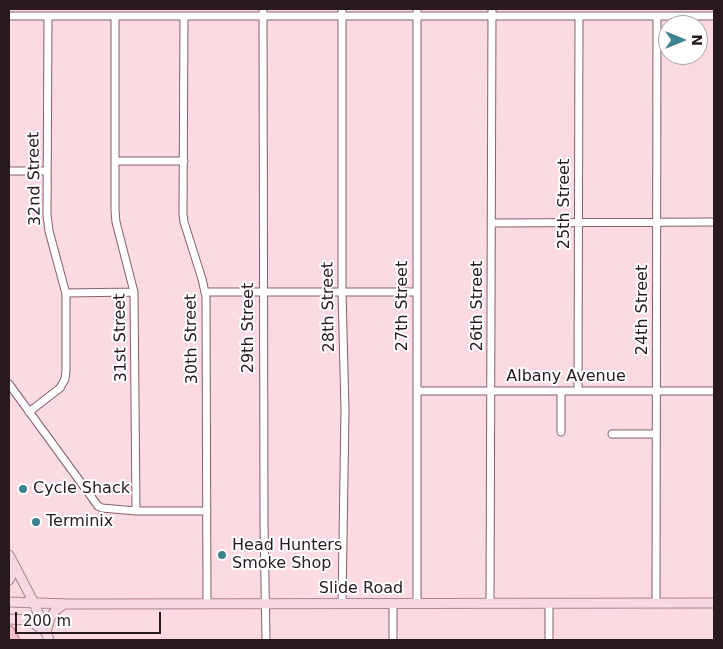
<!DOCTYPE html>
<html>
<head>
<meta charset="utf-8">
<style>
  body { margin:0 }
  #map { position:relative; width:723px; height:649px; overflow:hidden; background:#fbdae2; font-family:"DejaVu Sans",sans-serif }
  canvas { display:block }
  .frame { position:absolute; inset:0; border:10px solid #27191d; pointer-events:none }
  .north { position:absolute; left:658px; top:15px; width:50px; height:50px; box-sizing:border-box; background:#fff; border:1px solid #a9a3a5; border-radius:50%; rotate:90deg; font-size:14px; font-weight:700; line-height:20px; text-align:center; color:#27191d }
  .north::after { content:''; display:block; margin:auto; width:18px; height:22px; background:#3c828f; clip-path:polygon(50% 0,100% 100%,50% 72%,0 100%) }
  .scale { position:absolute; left:15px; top:612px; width:146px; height:22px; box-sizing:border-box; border:2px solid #27191d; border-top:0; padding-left:6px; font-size:15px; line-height:18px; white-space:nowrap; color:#27191d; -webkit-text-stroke:4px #fff; paint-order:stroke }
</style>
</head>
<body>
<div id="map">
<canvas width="723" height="649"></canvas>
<div class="frame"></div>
<div class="north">N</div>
<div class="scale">200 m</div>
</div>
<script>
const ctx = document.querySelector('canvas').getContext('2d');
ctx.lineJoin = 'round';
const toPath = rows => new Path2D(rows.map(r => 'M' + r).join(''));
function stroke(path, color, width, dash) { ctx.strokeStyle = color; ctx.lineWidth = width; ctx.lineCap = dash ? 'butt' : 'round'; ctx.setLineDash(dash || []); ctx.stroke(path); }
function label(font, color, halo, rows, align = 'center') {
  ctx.font = font + ' "DejaVu Sans",sans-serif'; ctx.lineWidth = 4; ctx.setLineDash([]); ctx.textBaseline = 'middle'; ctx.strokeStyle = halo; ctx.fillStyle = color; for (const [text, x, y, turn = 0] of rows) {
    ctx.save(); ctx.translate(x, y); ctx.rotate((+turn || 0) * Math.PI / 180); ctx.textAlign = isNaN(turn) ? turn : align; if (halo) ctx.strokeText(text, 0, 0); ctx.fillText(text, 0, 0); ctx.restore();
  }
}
const minor = toPath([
  [263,9,264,525,266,640],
  [9,16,714,16],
  [115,16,115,211,116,222,134,292,136,511],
  [184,16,183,214,184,222,202,279,206,297,207,604],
  [115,161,184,161],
  [9,171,47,171],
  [492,223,714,222],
  [206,292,417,292],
  [66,293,134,292],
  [9,384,98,506,102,508,136,511,207,511],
  [417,391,714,391],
  [561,391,561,432],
  [578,391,579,16],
  [29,412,60,388,65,379,66,371,66,294,49,231,47,215,48,16],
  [612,434,656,434],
  [490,603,492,9],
  [549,603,549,640],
  [656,603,657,16],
  [342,604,345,410,342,291,342,9],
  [393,604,393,640],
  [417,604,417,9]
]);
const major = toPath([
  [9,555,34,603,49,640],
  [9,580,12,574,12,564],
  [9,602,70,604,714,603],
  [9,619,29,620,46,632,50,618,55,611,64,604]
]);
const highway = toPath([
  [9,631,14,640]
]);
stroke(minor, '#83616a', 9);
stroke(major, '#ac848e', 11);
stroke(highway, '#ac848e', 12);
stroke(minor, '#fff', 7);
stroke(major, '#f8d8e0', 9);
stroke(highway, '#f4becb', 10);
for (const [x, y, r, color] of [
  [23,489,5,"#3c828f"],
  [36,522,5,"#3c828f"],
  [222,555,5,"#3c828f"]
]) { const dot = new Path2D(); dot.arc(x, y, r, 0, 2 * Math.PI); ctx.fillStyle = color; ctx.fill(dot); stroke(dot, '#fff', 2); }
label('16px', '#27191d', '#fff', [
  ["32nd Street",35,179,-91],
  ["25th Street",565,204,-90],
  ["27th Street",403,306,-90],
  ["26th Street",478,306,-90],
  ["28th Street",329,307,-91],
  ["24th Street",643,310,-90],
  ["29th Street",249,328,-90],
  ["31st Street",121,338,-91],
  ["30th Street",192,339,-91],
  ["Albany Avenue",566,377],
  ["Slide Road",361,589]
]);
label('16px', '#27191d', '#fff', [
  ["Cycle Shack",33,489],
  ["Terminix",46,522],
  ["Head Hunters",232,546],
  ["Smoke Shop",232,564]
], 'left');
</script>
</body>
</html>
